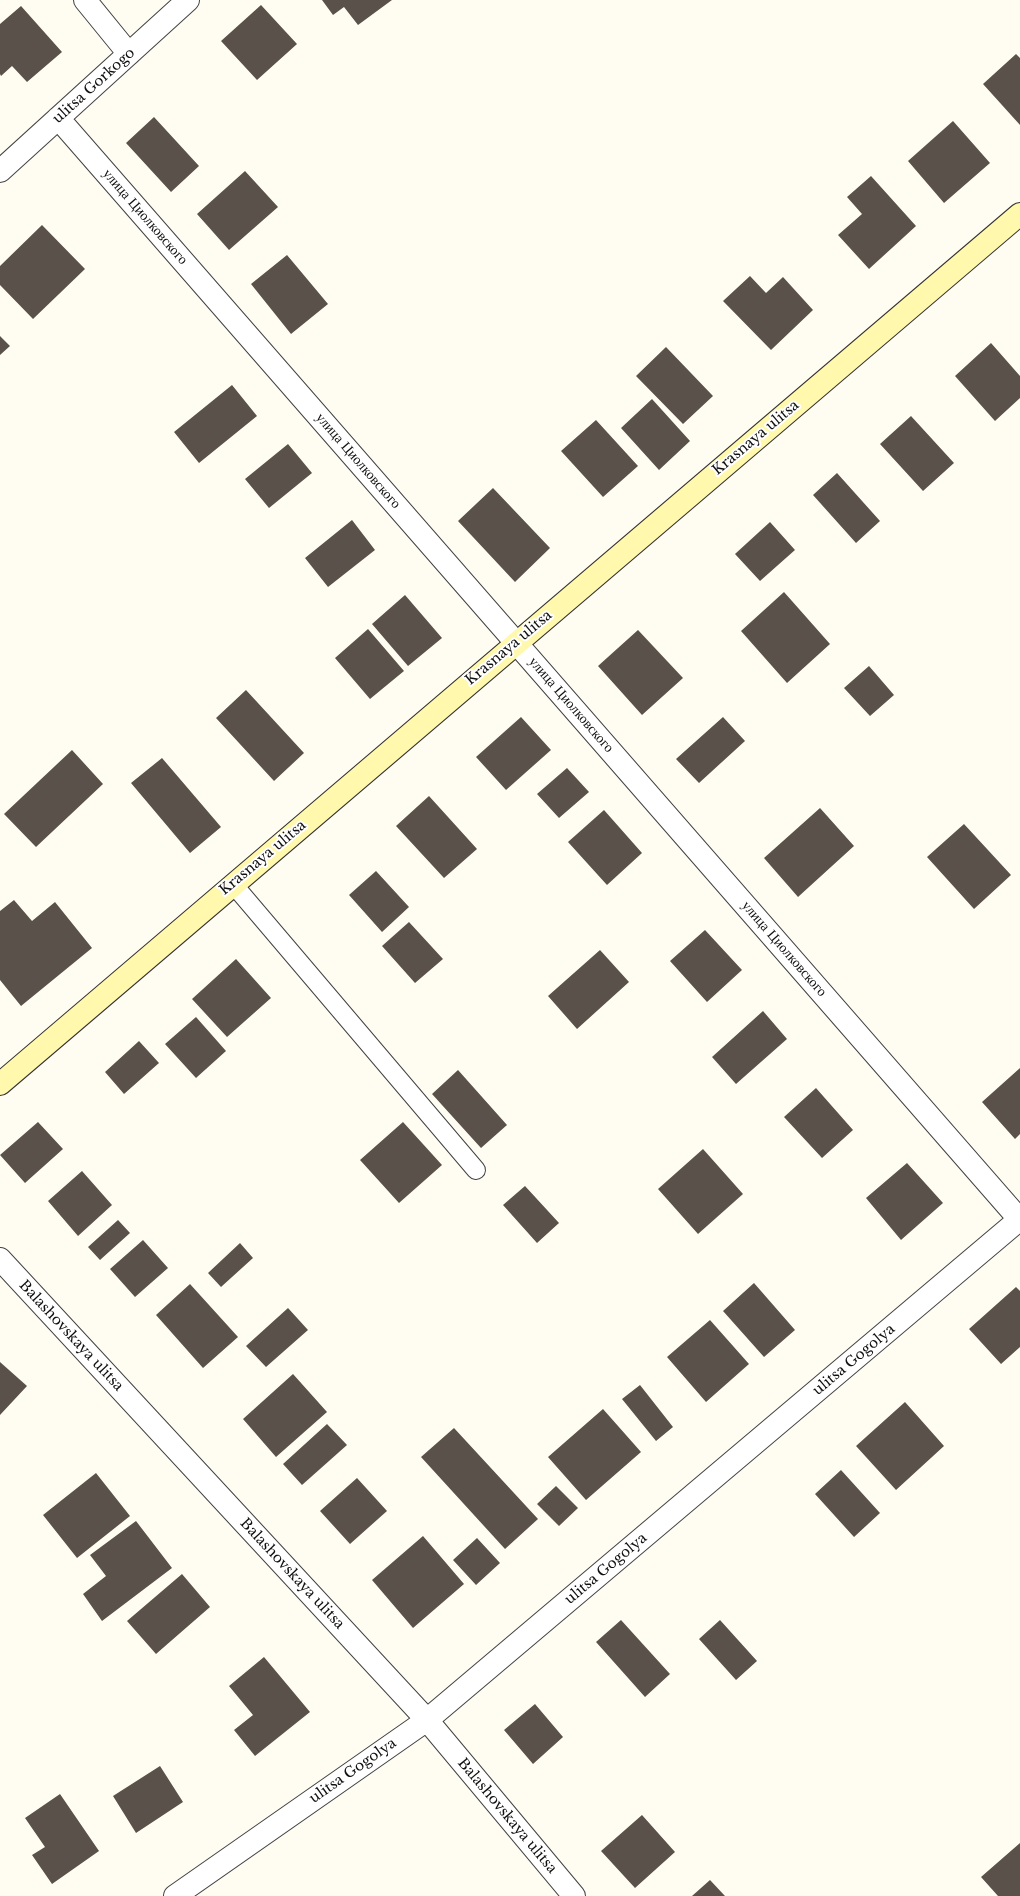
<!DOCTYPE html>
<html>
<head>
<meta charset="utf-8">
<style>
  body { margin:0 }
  canvas { display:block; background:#fffdf2 }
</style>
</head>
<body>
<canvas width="1020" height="1896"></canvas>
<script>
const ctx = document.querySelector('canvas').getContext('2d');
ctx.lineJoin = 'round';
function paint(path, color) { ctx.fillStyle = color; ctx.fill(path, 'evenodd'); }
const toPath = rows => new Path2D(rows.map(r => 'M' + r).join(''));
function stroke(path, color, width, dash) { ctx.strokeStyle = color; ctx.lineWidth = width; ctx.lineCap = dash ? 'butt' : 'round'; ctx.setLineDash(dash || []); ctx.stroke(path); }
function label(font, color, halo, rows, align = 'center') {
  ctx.font = font + ' "Libre Baskerville",serif'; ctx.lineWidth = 4; ctx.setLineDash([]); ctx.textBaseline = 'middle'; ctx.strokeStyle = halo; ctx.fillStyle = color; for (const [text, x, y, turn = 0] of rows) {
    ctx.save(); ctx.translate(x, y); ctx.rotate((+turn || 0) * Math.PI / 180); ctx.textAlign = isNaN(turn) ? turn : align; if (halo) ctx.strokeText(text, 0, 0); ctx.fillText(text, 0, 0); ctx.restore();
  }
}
paint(toPath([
  [322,0,392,0,358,25,344,7,333,15],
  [261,5,297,44,257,80,221,41],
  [21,6,62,52,27,82,12,66,1,76,0,74,0,24],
  [1016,54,1020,58,1020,125,983,84],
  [154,117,199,166,171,192,126,143],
  [953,121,990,163,944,203,908,161],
  [245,171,278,207,229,250,197,214],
  [871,176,916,226,869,269,838,235,862,214,847,197],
  [42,225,85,269,33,319,0,285,0,266],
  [287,255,328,304,291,334,251,284],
  [750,276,766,293,783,277,813,310,771,350,723,301],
  [0,336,10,346,0,355],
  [991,343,1020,376,1020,398,995,421,955,376],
  [666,347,713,396,683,424,636,376],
  [232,385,257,416,199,463,174,432],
  [652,399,690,441,659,470,621,428],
  [911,416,954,463,923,491,880,444],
  [596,420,638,466,603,497,561,451],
  [288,444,312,473,269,508,245,479],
  [837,473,880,521,856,543,813,495],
  [493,488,550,548,515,582,458,521],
  [352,520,375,550,328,587,305,558],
  [770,522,795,550,760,581,735,554],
  [784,592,830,644,787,683,741,631],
  [405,595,442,638,408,666,372,624],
  [368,629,404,671,370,699,335,658],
  [638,630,683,678,642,715,598,666],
  [869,666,894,695,870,716,844,688],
  [246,690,304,753,274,781,216,718],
  [521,717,551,750,506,790,476,757],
  [723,717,745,741,699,783,676,759],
  [72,750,103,784,36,847,4,814],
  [162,758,221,827,190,853,131,783],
  [567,768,589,792,559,818,537,794],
  [429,796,477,849,444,878,396,826],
  [820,808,854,846,798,897,764,858],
  [604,810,642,853,607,885,568,842],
  [964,824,1011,875,974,909,927,857],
  [376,871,409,907,382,932,349,895],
  [14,900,32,921,55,902,92,948,21,1006,0,980,0,911],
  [409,922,443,959,415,983,382,946],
  [705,930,742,970,707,1002,670,961],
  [600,950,629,982,577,1029,548,996],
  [236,959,271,998,227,1037,192,999],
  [763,1011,787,1039,736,1084,712,1057],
  [196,1017,226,1051,196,1078,165,1044],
  [139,1041,159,1063,124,1094,105,1072],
  [1020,1068,1020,1134,1015,1139,982,1102],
  [458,1070,507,1125,481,1148,432,1094],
  [816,1088,853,1130,822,1158,784,1117],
  [38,1122,63,1149,25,1183,0,1155],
  [403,1122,442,1165,399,1203,360,1160],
  [703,1149,743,1194,698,1234,658,1189],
  [907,1163,943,1203,901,1240,866,1198],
  [82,1171,112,1205,78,1236,48,1201],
  [525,1186,559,1223,537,1243,503,1205],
  [118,1220,130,1233,100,1260,88,1247],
  [143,1240,168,1268,135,1297,110,1269],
  [240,1243,253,1258,221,1287,208,1273],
  [754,1283,795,1330,764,1357,723,1311],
  [190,1284,238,1337,203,1368,156,1315],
  [1016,1287,1020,1291,1020,1347,1001,1364,969,1329],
  [288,1308,308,1330,266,1367,246,1346],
  [710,1320,749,1364,706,1402,667,1357],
  [0,1362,27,1386,0,1415],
  [293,1374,327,1412,276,1457,243,1419],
  [640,1385,673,1427,656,1441,622,1399],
  [905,1402,944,1446,896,1490,856,1446],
  [603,1409,641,1452,586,1500,548,1457],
  [327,1424,347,1445,302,1485,283,1464],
  [454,1428,538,1519,505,1549,421,1457],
  [841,1470,880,1513,854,1537,815,1494],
  [96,1473,130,1516,77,1558,43,1515],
  [357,1478,387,1511,350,1544,320,1511],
  [556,1486,578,1508,559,1526,537,1504],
  [136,1521,172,1568,102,1621,83,1594,106,1576,90,1555],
  [423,1536,464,1584,413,1628,372,1580],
  [477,1538,500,1563,476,1585,453,1560],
  [182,1574,210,1607,156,1654,127,1621],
  [621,1620,670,1674,645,1697,596,1642],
  [720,1620,757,1661,736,1680,699,1639],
  [264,1657,310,1712,255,1756,234,1730,253,1715,229,1686],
  [535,1704,563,1737,533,1764,504,1730],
  [160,1766,183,1802,136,1833,113,1796],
  [60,1794,99,1851,52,1884,32,1855,45,1847,25,1818],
  [642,1815,675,1852,635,1888,601,1851],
  [1020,1843,1020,1896,998,1896,981,1877],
  [710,1880,725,1896,692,1896]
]), '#5a514b');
const service = toPath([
  [233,884,476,1170]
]);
const minor = toPath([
  [85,0,129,54],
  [58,118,1020,1220],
  [0,171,188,0],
  [0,1259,427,1720,574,1896],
  [175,1896,427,1720,1020,1219]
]);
const secondary = toPath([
  [0,1084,1020,214]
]);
stroke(service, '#434343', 20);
stroke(minor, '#434343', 24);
stroke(secondary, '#323232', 24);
stroke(service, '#fff', 18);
stroke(minor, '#fff', 22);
stroke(secondary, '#fff8ad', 22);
label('14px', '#101010', '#fff', [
  ["ulitsa Gorkogo",94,86,-42],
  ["улица Циолковского",145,217,49],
  ["Krasnaya ulitsa",756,438,-40],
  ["улица Циолковского",358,461,49],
  ["Krasnaya ulitsa",509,648,-40],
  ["улица Циолковского",571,705,49],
  ["Krasnaya ulitsa",263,858,-40],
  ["улица Циолковского",784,949,49],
  ["Balashovskaya ulitsa",71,1336,47],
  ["ulitsa Gogolya",854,1360,-40],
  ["ulitsa Gogolya",606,1569,-40],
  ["Balashovskaya ulitsa",292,1574,47],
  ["ulitsa Gogolya",353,1771,-35],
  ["Balashovskaya ulitsa",507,1816,50]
]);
</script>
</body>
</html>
